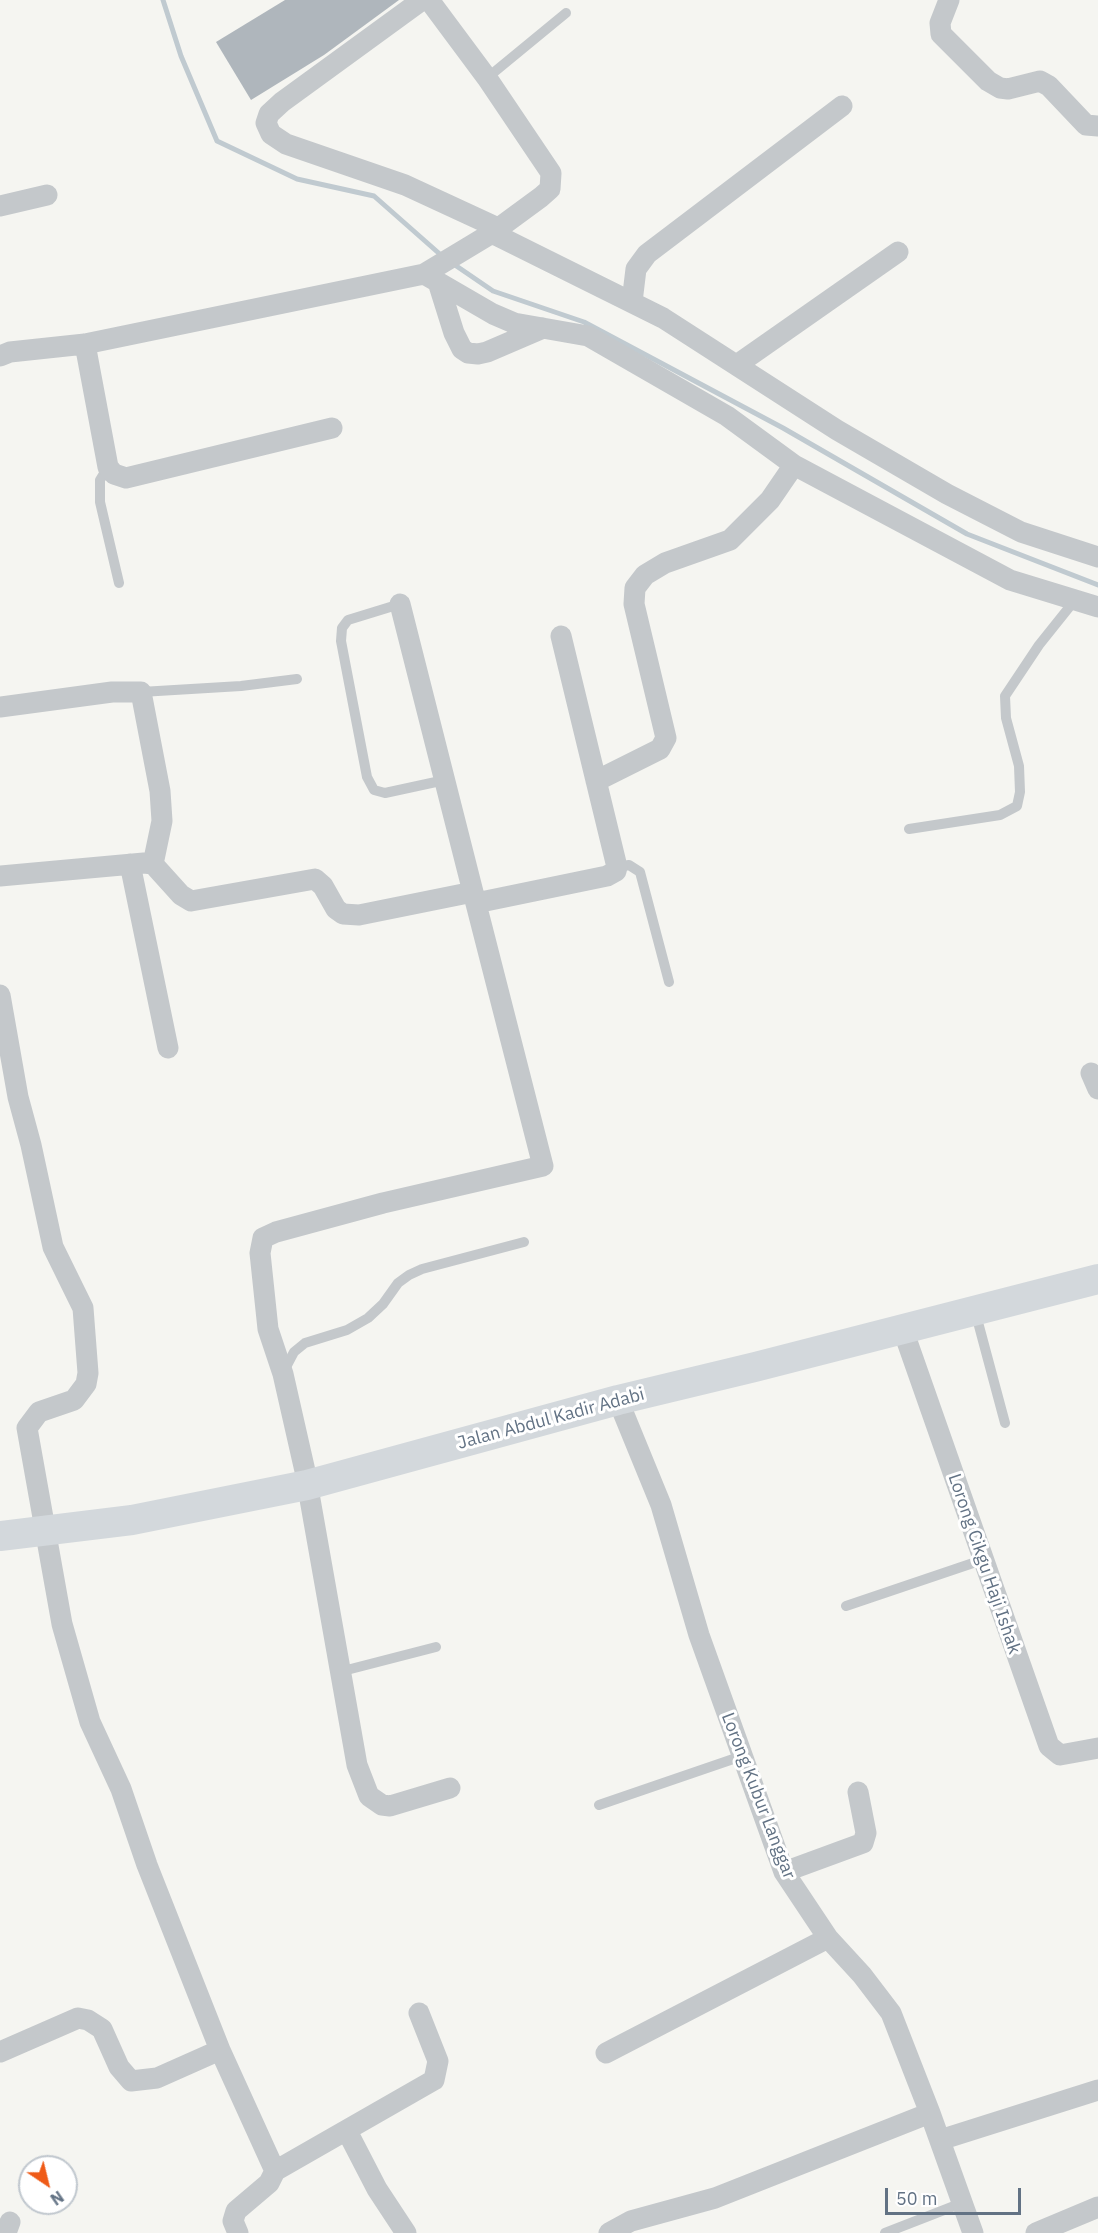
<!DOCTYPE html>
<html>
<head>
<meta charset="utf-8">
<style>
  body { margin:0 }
  #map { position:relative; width:1098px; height:2233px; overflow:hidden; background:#f5f5f1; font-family:"IBM Plex Sans",sans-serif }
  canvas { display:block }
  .north { position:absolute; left:18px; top:2155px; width:60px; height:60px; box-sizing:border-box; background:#fff; border:2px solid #c0c7ce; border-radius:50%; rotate:145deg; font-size:16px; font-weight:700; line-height:24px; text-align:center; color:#627284 }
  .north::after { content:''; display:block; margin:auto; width:21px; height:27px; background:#ef5b17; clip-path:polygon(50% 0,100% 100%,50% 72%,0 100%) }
  .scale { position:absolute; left:885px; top:2188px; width:136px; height:27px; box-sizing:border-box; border:3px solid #627284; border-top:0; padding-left:8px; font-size:18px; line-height:21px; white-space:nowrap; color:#627284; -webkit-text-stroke:4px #fff; paint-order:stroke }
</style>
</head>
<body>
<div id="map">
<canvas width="1098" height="2233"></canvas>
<div class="north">N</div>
<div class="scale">50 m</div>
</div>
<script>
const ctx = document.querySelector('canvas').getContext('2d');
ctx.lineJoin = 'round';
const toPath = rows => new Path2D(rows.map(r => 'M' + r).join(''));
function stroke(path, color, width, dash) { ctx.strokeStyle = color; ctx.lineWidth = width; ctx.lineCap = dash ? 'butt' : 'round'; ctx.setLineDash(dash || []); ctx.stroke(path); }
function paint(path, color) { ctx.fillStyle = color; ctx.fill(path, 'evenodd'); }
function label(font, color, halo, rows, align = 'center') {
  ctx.font = font + ' "IBM Plex Sans",sans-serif'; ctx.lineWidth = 6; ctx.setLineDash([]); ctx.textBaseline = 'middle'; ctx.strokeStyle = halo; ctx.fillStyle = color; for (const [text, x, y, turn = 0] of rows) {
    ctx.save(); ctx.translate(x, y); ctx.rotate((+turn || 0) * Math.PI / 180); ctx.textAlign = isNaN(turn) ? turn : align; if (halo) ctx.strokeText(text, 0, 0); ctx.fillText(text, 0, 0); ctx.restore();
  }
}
stroke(toPath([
  [163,0,181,56,217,141,297,179,374,196,442,256],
  [452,263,493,291,584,322,783,428,967,534,1098,585]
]), '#c0cad0', 5);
paint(toPath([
  [285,0,399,0,324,55,251,100,216,42]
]), '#afb6bc');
stroke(toPath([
  [487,78,566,13],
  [108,467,100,480,100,502,119,583],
  [400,604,348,620,342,628,341,641,367,777,374,790,385,793,445,780],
  [141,692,241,686,297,679],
  [909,829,1000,815,1017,806,1020,792,1019,766,1006,718,1005,696,1039,645,1075,600],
  [617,867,629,865,640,872,669,982],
  [975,1311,1005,1423],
  [284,1371,294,1352,305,1343,347,1330,368,1318,383,1304,398,1283,409,1275,422,1269,524,1242],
  [846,1606,982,1560],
  [339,1672,436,1647],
  [599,1805,742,1756],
  [885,2233,962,2203]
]), '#c4c8cb', 10);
stroke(toPath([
  [422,0,282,102,269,114,266,123,271,134,286,144,405,185,498,228],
  [949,0,940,23,941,34,988,81,1000,88,1008,89,1040,81,1049,86,1086,125,1098,126],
  [0,206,47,195],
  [492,233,663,318,837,430,947,494,1021,532,1098,557],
  [424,274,493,314,514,323,588,336,727,416,794,465,1010,580,1098,607],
  [438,282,454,333,462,349,468,353,478,354,487,352,543,328],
  [632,302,636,269,647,254,842,106],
  [85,344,108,467,114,474,126,478,332,428],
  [0,356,10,352,85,344,424,274,492,233,541,197,550,189,551,173,487,78,429,0],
  [738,364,898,252],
  [400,604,473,892],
  [0,707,112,692,141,692,160,791,162,821,153,864],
  [596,781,660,749,666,738,634,604,635,588,645,575,665,563,730,540,770,500,794,465],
  [130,864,168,1048],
  [0,876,144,863,153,864,181,895,191,901,315,879,323,886,336,909,343,914,359,915,473,892,543,1166,383,1203,276,1232,263,1238,260,1253,268,1329,283,1374,305,1471,357,1765,369,1796,382,1805,390,1806,450,1788],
  [476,903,607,876,616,871,617,867,561,636],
  [0,995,18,1097,31,1145,53,1247,83,1308,88,1373,86,1384,74,1400,39,1412,27,1428,62,1624,90,1722,121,1789,147,1865,220,2050,275,2171,269,2183,236,2211,233,2221,238,2233],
  [1091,1073,1098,1089],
  [903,1330,1049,1746,1060,1755,1098,1748],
  [618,1400,661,1505,699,1635,784,1872,828,1938,862,1975,891,2013,930,2113,973,2233],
  [784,1872,863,1843,866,1833,858,1792],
  [0,2052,78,2018,88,2020,102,2029,119,2067,131,2081,157,2078,220,2050],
  [606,2053,828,1938],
  [347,2131,377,2189,406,2233],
  [940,2140,1098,2090],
  [275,2171,434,2080,438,2061,419,2013],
  [6,2233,10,2222],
  [609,2233,631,2221,715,2198,930,2113],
  [1036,2233,1098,2207]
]), '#c4c8cb', 21);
stroke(toPath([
  [0,1536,132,1520,307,1485,618,1400,755,1367,1098,1279]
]), '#d3d8dc', 30);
label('18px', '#627284', '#fff', [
  ["Jalan Abdul Kadir Adabi",551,1419,-15],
  ["Lorong Cikgu Haji Ishak",984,1564,71],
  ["Lorong Kubur Langgar",758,1796,69]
]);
</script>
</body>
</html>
